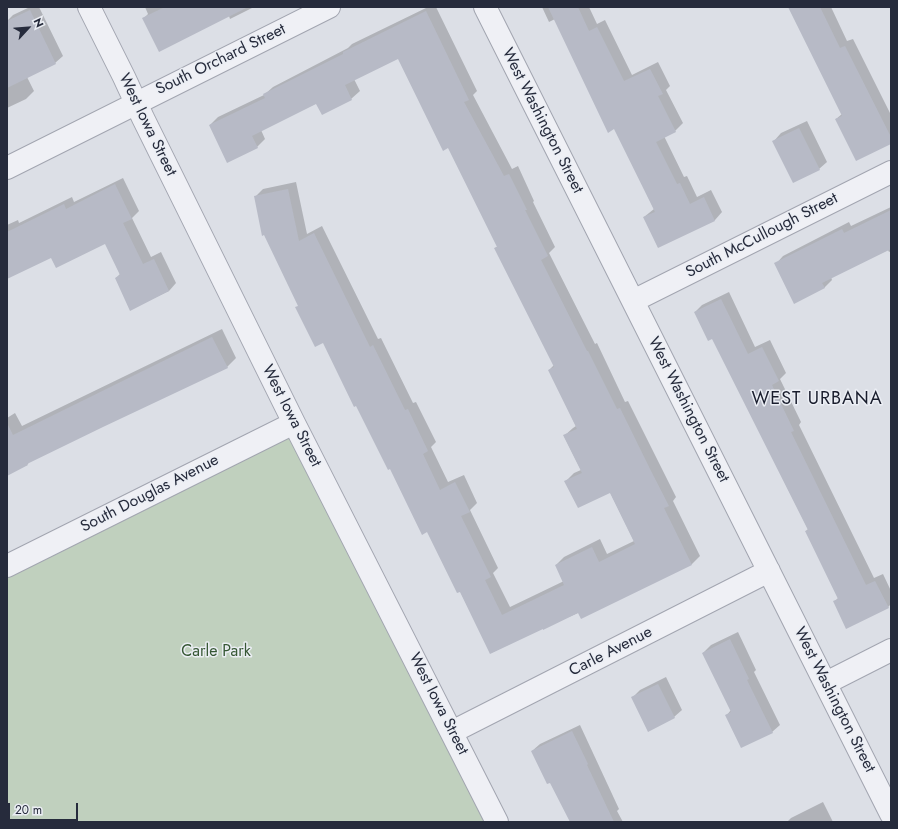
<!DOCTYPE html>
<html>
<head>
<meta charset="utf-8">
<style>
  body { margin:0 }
  #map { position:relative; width:898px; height:829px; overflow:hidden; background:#dcdfe6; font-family:Jost,sans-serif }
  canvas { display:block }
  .frame { position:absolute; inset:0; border:8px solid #262b3c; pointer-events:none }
  .north { position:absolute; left:8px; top:8px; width:40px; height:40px; -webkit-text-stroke:3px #ebeef4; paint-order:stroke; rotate:64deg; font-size:11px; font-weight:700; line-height:16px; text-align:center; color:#262b3c }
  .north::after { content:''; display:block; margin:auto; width:14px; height:18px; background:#262b3c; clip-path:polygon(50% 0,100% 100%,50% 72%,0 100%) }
  .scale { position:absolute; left:8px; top:803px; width:70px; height:18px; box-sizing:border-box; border:2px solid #262b3c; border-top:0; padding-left:5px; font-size:12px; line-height:14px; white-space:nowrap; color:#262b3c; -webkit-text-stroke:3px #ebeef4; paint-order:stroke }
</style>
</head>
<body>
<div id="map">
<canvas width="898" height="829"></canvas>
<div class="frame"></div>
<div class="north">N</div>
<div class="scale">20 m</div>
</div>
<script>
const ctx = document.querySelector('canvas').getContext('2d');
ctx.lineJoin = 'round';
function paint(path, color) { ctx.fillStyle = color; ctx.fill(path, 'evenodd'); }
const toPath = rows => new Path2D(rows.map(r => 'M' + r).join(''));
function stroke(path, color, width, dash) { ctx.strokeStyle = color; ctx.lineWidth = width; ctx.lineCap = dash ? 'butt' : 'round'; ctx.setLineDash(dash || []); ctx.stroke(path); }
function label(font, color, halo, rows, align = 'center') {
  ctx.font = font + ' Jost,sans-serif'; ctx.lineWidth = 3; ctx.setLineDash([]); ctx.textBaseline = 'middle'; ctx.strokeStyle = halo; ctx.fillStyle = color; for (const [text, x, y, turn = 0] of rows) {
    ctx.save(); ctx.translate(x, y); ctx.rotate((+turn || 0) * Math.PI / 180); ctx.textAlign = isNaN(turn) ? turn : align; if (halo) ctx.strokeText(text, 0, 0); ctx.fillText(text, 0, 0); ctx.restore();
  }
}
paint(toPath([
  [294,423,488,822,7,822,7,567]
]), '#c0d0be');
paint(toPath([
  [30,7,39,7,63,56,55,63,27,77,34,91,26,99,7,108,7,21,13,15],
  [145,7,254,7,230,19,229,16,144,18,148,14],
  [428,7,436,7,477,91,473,95,512,169,518,166,534,201,533,202,555,247,549,253,595,344,597,343,625,402,628,401,676,497,673,501,700,556,692,564,543,628,491,653,460,591,428,531,391,468,324,341,299,305,255,197,263,189,296,182,307,234,322,226,378,339,381,338,413,403,416,402,436,442,431,447,448,482,464,475,477,503,470,510,498,568,493,573,510,607,564,581,556,565,564,557,600,539,607,554,634,541,610,492,566,481,574,473,581,470,564,436,573,428,576,426,549,370,554,365,495,248,498,246,464,176,399,58,354,79,360,91,351,99,317,103,261,130,265,139,257,147,210,125,218,117,264,95,273,87,348,48,352,44],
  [542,7,589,7,597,24,605,20,632,75,658,62,670,86,666,90,683,123,675,131,664,136,684,177,687,176,697,197,711,190,722,212,715,220,658,247,644,217,654,209,615,128,555,19,549,22],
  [789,7,831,7,847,41,853,39,891,115,891,143,836,119,842,114],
  [807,121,827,162,819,169,774,141,781,133],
  [123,178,139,211,132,218,151,257,161,252,176,283,169,291,131,309,116,278,120,274,105,242,51,256,7,278,7,225,18,220,19,223,72,197,74,202],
  [891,207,891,251,889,252,888,250,831,277,832,280,824,288,776,264,783,256,849,222,851,226],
  [729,292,755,347,770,340,786,373,780,379,801,422,799,425,874,578,883,574,891,591,891,604,888,607,834,602,839,597,806,531,808,529,713,338,695,312,702,305],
  [222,329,236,358,227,367,30,461,27,465,7,474,7,418,15,413,22,426],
  [738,632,756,670,754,672,780,725,772,732,726,716,731,710,703,653,711,645],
  [666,677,682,710,674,717,632,698,640,690],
  [580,725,619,809,617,811,623,822,571,822,551,781,532,751,540,744],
  [823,802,833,822,787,822,791,818]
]), '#0003');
paint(toPath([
  [165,7,248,7,159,52,142,18],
  [548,7,578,7,589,31,597,27,624,81,650,69,663,94,658,96,676,132,656,142,677,184,680,183,690,204,704,197,715,221,658,248,643,217,655,212,614,129,608,133],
  [788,7,820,7,840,48,845,46,891,137,891,144,856,161,835,119,842,116],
  [30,10,56,64,7,88,7,21],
  [426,11,469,100,464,102,504,176,509,174,527,210,525,210,548,256,541,260,587,351,588,351,617,409,620,408,651,471,669,506,664,508,692,565,581,619,578,613,543,630,543,629,490,654,460,592,457,593,427,532,422,535,390,469,388,470,356,406,354,407,323,343,315,347,295,307,298,306,264,235,262,236,254,196,288,189,299,241,314,233,370,347,373,345,405,410,408,409,428,451,423,454,440,490,455,482,470,512,461,516,491,577,485,580,502,615,564,585,555,565,592,547,599,562,635,544,610,493,578,508,564,481,582,473,563,435,577,429,548,370,554,367,494,248,497,247,448,148,443,151,398,59,345,85,352,100,322,115,316,104,252,136,258,148,227,163,209,125,265,98,263,94,343,54,343,52],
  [799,128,820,170,793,183,772,141],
  [115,184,132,219,123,223,143,264,154,259,169,291,130,311,115,278,120,275,105,244,56,268,51,258,7,279,7,232,64,204,66,209],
  [891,210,891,249,822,283,825,288,794,304,774,263,842,229,844,233],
  [721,299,748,354,762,347,779,381,772,385,794,431,791,432,866,585,875,581,889,608,846,629,833,601,838,599,805,531,808,530,712,339,708,341,694,312],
  [212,337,228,368,103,427,27,464,28,465,7,476,7,423,13,435],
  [730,639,749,679,747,680,773,733,741,748,725,715,731,712,702,653],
  [658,684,675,718,648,732,631,697],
  [572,731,588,764,587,765,614,822,570,822,550,783,547,784,531,751]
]), '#b7bac6');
const minor = toPath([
  [89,7,124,77,143,118,294,423,497,822],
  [485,7,891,814],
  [7,168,329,7],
  [633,301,891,172],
  [7,566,294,423],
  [826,683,891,650],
  [452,732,769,571]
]);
stroke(minor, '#a2a5b0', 24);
stroke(minor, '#eff0f5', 22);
label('16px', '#262b3c', '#ebeef4', [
  ["South Orchard Street",221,60,-26],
  ["West Washington Street",542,121,63],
  ["West Iowa Street",147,125,64],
  ["South McCullough Street",762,236,-27],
  ["West Washington Street",688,410,63],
  ["West Iowa Street",291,416,63],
  ["South Douglas Avenue",150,494,-27],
  ["Carle Avenue",611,652,-27],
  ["West Washington Street",834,700,63],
  ["West Iowa Street",438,704,63]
]);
label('16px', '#365734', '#ebeef4', [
  ["Carle Park",216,652]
]);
ctx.letterSpacing = '1px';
label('18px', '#191d2d', '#ebeef4', [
  ["WEST URBANA",817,400]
]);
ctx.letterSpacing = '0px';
</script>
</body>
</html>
